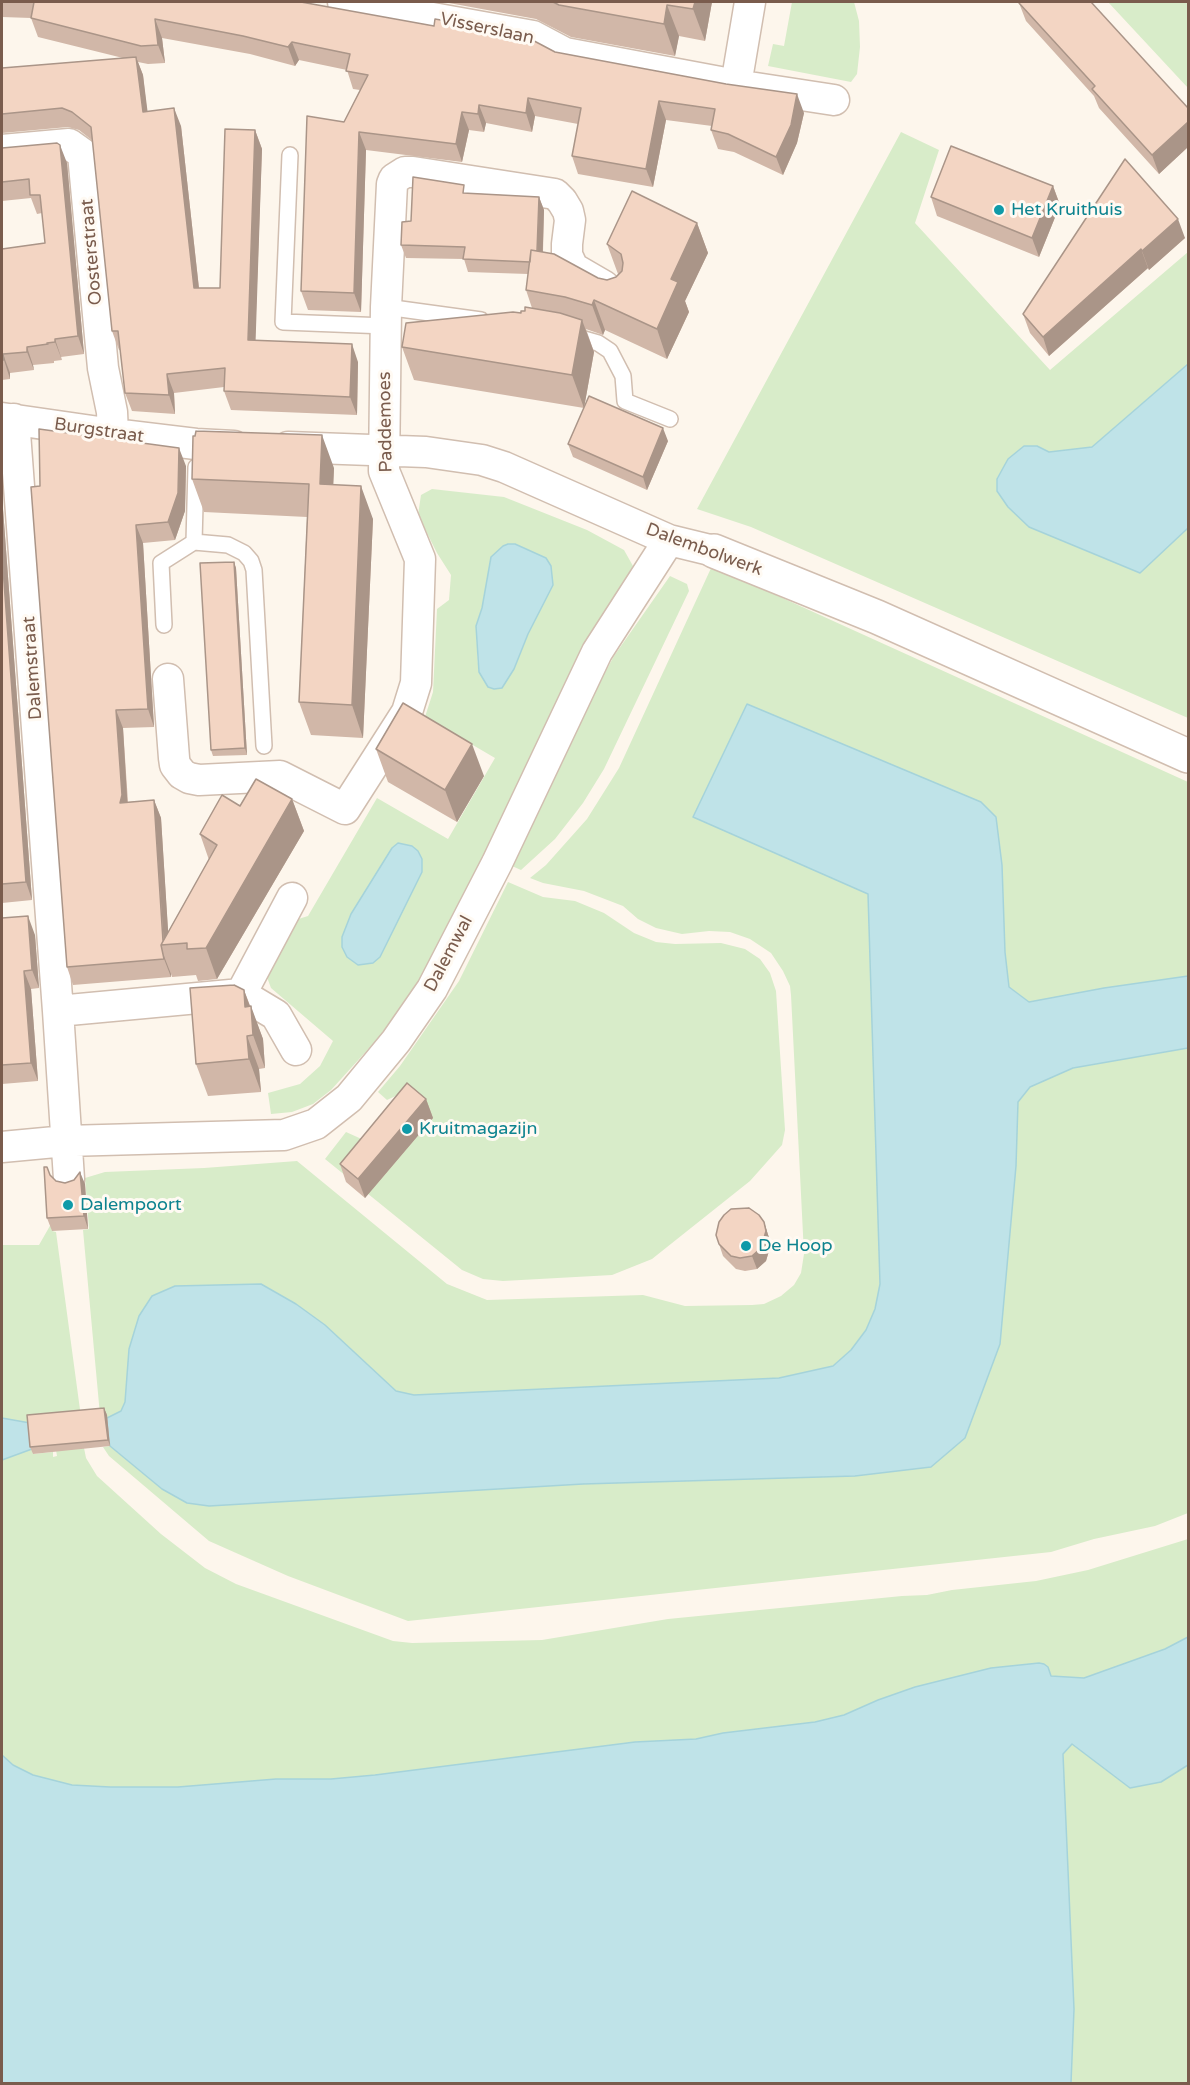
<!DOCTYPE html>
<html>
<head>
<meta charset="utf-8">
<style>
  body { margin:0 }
  #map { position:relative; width:1190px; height:2085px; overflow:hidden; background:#fdf6ec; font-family:"Varela Round",sans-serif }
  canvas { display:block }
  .frame { position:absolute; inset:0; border:3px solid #7a5c4d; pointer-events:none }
</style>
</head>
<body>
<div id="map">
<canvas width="1190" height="2085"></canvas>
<div class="frame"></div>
</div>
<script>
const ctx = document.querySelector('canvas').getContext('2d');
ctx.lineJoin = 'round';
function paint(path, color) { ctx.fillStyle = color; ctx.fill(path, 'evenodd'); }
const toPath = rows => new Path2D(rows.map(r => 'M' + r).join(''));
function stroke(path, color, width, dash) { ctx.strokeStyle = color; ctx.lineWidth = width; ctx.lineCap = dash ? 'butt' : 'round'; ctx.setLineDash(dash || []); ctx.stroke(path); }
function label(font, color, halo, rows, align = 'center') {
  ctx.font = font + ' "Varela Round",sans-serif'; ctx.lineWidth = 6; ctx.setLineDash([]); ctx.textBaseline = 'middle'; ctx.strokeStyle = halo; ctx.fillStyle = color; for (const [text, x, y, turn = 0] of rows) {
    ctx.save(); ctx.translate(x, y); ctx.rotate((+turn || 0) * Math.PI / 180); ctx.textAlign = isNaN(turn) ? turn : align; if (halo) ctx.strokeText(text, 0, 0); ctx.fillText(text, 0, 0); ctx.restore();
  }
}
paint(toPath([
  [792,2,854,2,859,21,860,47,857,74,851,82,768,66,773,44,784,46],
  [1108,2,1188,2,1188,88],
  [901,132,939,150,915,223,1050,370,1188,252,1188,364,1092,447,1049,452,1037,446,1008,460,997,478,997,491,1139,573,1188,528,1188,718,751,527,697,509],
  [432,489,504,497,587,530,624,550,633,566,576,663,498,829,414,991,391,1024,331,1090,313,1104,292,1112,271,1114,268,1093,300,1084,320,1066,333,1041,271,988,264,969,289,922,308,916,377,798,448,839,495,758,425,717,433,692,437,609,449,600,451,575,437,553,418,515,421,495],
  [489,569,528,634,514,669,478,664,476,626,482,608],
  [712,566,1188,782,1188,976,1104,988,1029,1002,1009,987,1005,952,1002,865,996,817,981,802,747,704,693,817,868,894,880,1284,875,1309,866,1330,851,1350,833,1366,779,1378,414,1395,396,1391,325,1325,296,1304,261,1284,129,1349,125,1402,121,1411,107,1418,107,1414,100,1415,83,1230,89,1229,85,1178,105,1172,204,1168,297,1161,447,1284,487,1300,643,1295,685,1306,752,1305,764,1304,781,1296,794,1285,801,1273,804,1254,791,995,790,986,783,971,771,953,750,939,730,932,709,931,682,934,656,928,638,919,623,906,584,891,543,883,530,878,546,865,587,819,619,768],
  [670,576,687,584,689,591,604,769,583,803,555,839,521,870,512,866,589,702,614,656],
  [508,882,543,897,575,901,604,913,634,933,656,942,675,944,721,943,745,949,760,959,770,973,776,991,785,1130,782,1145,750,1181,652,1259,612,1275,503,1281,483,1279,462,1270,325,1159,346,1132,366,1141,404,1092,387,1100,378,1092,400,1066,459,981],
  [1188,1048,1188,1513,1155,1526,1094,1539,1051,1552,408,1621,288,1576,209,1541,109,1456,103,1447,110,1446,162,1489,187,1503,583,1484,855,1476,1000,1344,1016,1166,1018,1102,1030,1087,1073,1068],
  [51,1224,52,1231,56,1232,81,1417,30,1423,2,1418,2,1245,39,1245],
  [84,1448,86,1458,97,1476,161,1534,205,1568,236,1584,393,1641,412,1643,542,1640,668,1619,902,1596,927,1595,952,1590,1036,1581,1088,1570,1188,1539,1188,1637,1165,1649,1084,1678,1051,1676,1039,1663,991,1668,915,1687,844,1715,815,1722,723,1733,696,1739,635,1742,407,1772,331,1779,276,1779,178,1787,110,1787,72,1785,33,1775,13,1765,2,1755,2,1460,32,1449,33,1454,53,1452,53,1457,57,1456,56,1450],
  [1072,1743,1161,1782,1188,1765,1188,2083,1071,2083,1074,2009,1063,1754]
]), '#d8ecc9');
const water = toPath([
  [1188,364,1188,528,1140,573,1029,527,1008,507,997,491,997,479,1008,459,1024,446,1037,446,1049,452,1092,447,1188,364],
  [508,544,515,544,546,558,551,566,553,585,528,634,514,669,502,688,494,689,488,687,479,672,476,626,482,608,491,557,503,546,508,544],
  [747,704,981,802,996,817,1002,865,1005,952,1009,987,1029,1002,1104,988,1188,976,1188,1048,1073,1068,1030,1087,1018,1102,1016,1166,1000,1344,965,1438,931,1467,855,1476,583,1484,209,1506,187,1503,162,1489,110,1446,109,1442,32,1449,2,1460,2,1418,30,1423,107,1418,121,1411,125,1402,129,1349,139,1316,152,1296,175,1286,261,1284,296,1304,325,1325,396,1391,414,1395,779,1378,833,1366,851,1350,866,1330,875,1309,880,1284,868,894,693,817,747,704],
  [398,843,412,846,418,851,422,859,422,872,380,957,373,963,358,965,347,957,342,947,342,937,351,914,392,848,398,843],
  [1188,1637,1188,1765,1161,1782,1130,1788,1072,1744,1063,1754,1074,2009,1071,2083,2,2083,2,1755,13,1765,33,1775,72,1785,110,1787,178,1787,276,1779,331,1779,375,1775,635,1742,696,1739,723,1733,815,1722,844,1715,878,1700,915,1687,991,1668,1039,1663,1044,1664,1048,1667,1051,1676,1084,1678,1165,1649,1188,1637]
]);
paint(water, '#bfe3e8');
stroke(water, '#a5d3da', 1.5);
const service = toPath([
  [290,155,283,322,386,326],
  [386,307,481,320],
  [570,335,598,343,610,351,623,376,625,401,670,419],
  [194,542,196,467],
  [164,625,161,563,194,542,228,545,244,553,251,561,254,570,264,746]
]);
const minor = toPath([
  [343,2,533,36,565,53,736,85,834,100],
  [736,85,750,2],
  [2,150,69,144,83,154,103,368,112,412,113,434],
  [2,418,113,434,196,444,234,446],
  [14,419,58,1011],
  [288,447,426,452,482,460,504,467,669,540,714,551],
  [168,679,174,758,175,765,182,774,189,778,199,780,280,776,345,809,407,712,416,683,420,559,384,471,386,307,392,184,394,179,405,172,413,172,555,194,562,201,568,211,570,220,567,244,567,255,573,268,604,286],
  [241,994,292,898],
  [2,1147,66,1141,284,1135,316,1124,349,1098,396,1041,432,989,497,863,597,652,669,540],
  [69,1179,58,1011,241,994,276,1015,296,1050]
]);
const tertiary = toPath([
  [714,551,877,617,1188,756]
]);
stroke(service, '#d1beb0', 18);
stroke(minor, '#d1beb0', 33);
stroke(tertiary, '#d1beb0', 36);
stroke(service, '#fff', 15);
stroke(minor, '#fff', 30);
stroke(tertiary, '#fff', 33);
paint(toPath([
  [2,2,301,2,555,52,804,113,797,143,783,175,734,152,718,149,711,130,712,126,666,120,653,187,578,174,572,156,578,124,535,116,532,132,486,123,484,132,469,130,462,162,366,150,361,312,308,310,301,291,344,122,360,90,353,89,347,70,299,60,295,66,250,54,162,38,165,63,148,64,138,62,143,75,147,112,181,126,199,288,220,288,255,130,262,149,255,340,358,362,357,415,231,410,224,391,224,387,174,393,175,414,132,411,125,393,120,350,119,350,112,331,93,141,79,130,68,127,2,133,2,68,123,58,38,37,31,18,2,17],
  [448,2,712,2,705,41,679,36,675,56,571,37,536,19,449,3],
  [1019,3,1188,108,1188,147,1159,174,1099,108,1094,96,1026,21],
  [2,148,67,163,84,354,61,357,62,360,54,361,54,363,33,365,34,370,10,373,10,379,2,380,2,249,45,243,42,213,37,214,31,198,2,201],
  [1125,159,1185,238,1149,270,1148,268,1049,356,1030,333,1023,314],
  [1053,186,1060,205,1039,257,937,216,931,197],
  [467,193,539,197,544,210,543,252,598,278,607,280,616,277,618,274,607,244,697,223,708,253,685,301,689,312,667,359,605,330,603,335,586,329,594,352,584,408,414,380,402,347,521,313,532,308,526,290,528,274,468,272,464,259,406,258,401,245,411,221],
  [668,441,647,490,573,457,568,444],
  [186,466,185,511,175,540,143,543,154,727,123,728,128,802,154,800,161,818,168,932,209,860,200,834,240,806,292,799,304,831,217,979,198,981,196,975,172,977,171,974,171,977,73,985,67,967,31,487],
  [334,468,333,485,373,519,363,738,311,735,299,702,307,517,204,512,192,479],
  [2,504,3,509,32,900,2,903],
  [234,562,236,568,247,755,213,756,211,750],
  [376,749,484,776,457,822,388,782],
  [2,918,35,935,39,988,31,989,38,1081,2,1084],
  [244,990,263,1039,265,1068,259,1069,261,1092,208,1096,196,1064],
  [426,1099,433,1118,365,1198,346,1182,340,1164],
  [50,1176,56,1181,65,1183,85,1184,88,1229,52,1231,47,1218],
  [764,1222,771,1244,766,1261,757,1269,745,1271,736,1269,723,1256,719,1244],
  [104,1408,107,1415,110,1446,33,1454,30,1447]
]), '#d1b7a8');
paint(toPath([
  [695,2,712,2,705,41,693,9],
  [667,5,679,36,675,56,664,24],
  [155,19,162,38,165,63,158,45],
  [292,42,299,60,295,66,288,47],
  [136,57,143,75,150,131,143,112],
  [797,94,804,113,797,143,783,175,776,157],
  [528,98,535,116,532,132,526,113],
  [659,101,666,120,653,187,646,169],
  [479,105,486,123,484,132,478,114],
  [174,108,181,126,201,307,194,288],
  [462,112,469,130,462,162,456,144],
  [1188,122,1188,147,1159,174,1152,155],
  [255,130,262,149,255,358,248,340],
  [359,132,366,150,361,312,354,293],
  [60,145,67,163,84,354,78,336],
  [1053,186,1060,205,1039,257,1032,238],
  [539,197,544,210,542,275,537,262],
  [1178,219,1185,238,1149,270,1142,251],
  [697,223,708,253,685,301,689,312,667,359,657,329,671,279],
  [1141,249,1148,268,1049,356,1043,337],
  [594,300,605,330,603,335,592,305],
  [582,320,594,352,584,408,572,375],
  [55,339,62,360,55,342],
  [352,344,358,362,357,415,350,397],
  [27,347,33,365,34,370,27,352],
  [3,354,10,373,10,379,4,360],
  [167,374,174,393,175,414,169,395],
  [663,428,668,441,647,490,643,477],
  [322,435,334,468,332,517,320,484],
  [179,448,186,466,185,511,175,540,168,522],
  [361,486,373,519,363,738,352,705],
  [2,504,3,509,32,900,26,882,2,555],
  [136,525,143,543,154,727,148,709],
  [234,562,236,568,247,755,245,748],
  [116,710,123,728,128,813,120,803],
  [472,744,484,776,457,822,445,790],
  [292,799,304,831,217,979,206,948],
  [154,800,161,818,169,945,164,945],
  [28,916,35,935,39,988,32,970],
  [164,956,171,974,171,977,164,959],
  [24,971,31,989,38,1081,31,1063],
  [244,990,252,1012,251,1006,263,1039,265,1068,253,1035,245,1007],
  [247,1036,259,1069,261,1092,249,1059],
  [426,1099,433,1118,365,1198,358,1179],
  [80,1172,85,1184,88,1229,84,1216],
  [764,1222,771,1244,766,1261,757,1269,752,1256],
  [104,1408,107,1415,110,1446,108,1440]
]), '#aa9588');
const building = toPath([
  [34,2,301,2,434,26,435,19,521,34,555,52,726,84,797,94,791,125,776,157,728,134,711,130,715,109,659,101,646,169,572,156,581,108,528,98,526,113,479,105,478,114,462,112,456,144,359,132,354,293,301,291,307,116,344,122,368,75,346,71,350,54,292,42,288,47,243,36,155,19,158,45,141,46,31,18,34,2],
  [553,2,695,2,693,9,667,5,664,24,559,5,553,2],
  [1020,2,1091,2,1188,108,1188,122,1152,155,1092,89,1095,86,1019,3,1020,2],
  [136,57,143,112,174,108,194,288,220,288,225,129,255,130,248,340,352,344,350,397,224,391,225,368,167,374,169,395,125,393,118,331,112,331,91,127,72,112,62,108,2,114,2,68,136,57],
  [57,143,60,145,78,336,55,339,55,342,47,343,48,344,27,347,27,352,3,354,4,360,2,360,2,249,45,243,40,195,30,195,29,179,2,182,2,148,57,143],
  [951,146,1053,186,1032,238,931,197,951,146],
  [1125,159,1178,219,1142,251,1141,249,1043,337,1023,314,1125,159],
  [413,177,464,185,463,193,539,197,537,251,531,250,530,262,463,259,465,247,401,245,402,222,411,221,413,177],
  [632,191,697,223,671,279,678,282,657,329,594,300,592,305,565,297,526,290,531,250,554,254,598,278,607,280,616,277,622,271,623,263,621,254,607,244,632,191],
  [525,307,560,313,582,320,572,375,402,347,406,323,513,312,521,313,521,311,525,311,525,307],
  [589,396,663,428,643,477,568,444,589,396],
  [39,429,179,448,178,493,168,522,136,525,148,709,116,710,122,795,120,803,154,800,163,941,161,945,164,959,67,967,31,487,40,486,39,429],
  [196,431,322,435,320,484,361,486,352,705,299,702,309,484,192,479,193,436,195,436,196,431],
  [2,555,26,882,2,884,2,555],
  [234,562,245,748,211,750,200,563,234,562],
  [403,703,472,744,445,790,376,749,403,703],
  [256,779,292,799,206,948,187,949,187,943,161,945,217,845,200,834,222,795,240,806,256,779],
  [28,916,32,970,24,971,31,1063,2,1065,2,918,28,916],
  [234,985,244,990,245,1007,251,1006,253,1035,247,1036,249,1059,196,1064,190,988,234,985],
  [407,1083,426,1099,358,1179,340,1164,407,1083],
  [44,1167,47,1167,50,1175,56,1181,65,1183,74,1180,80,1172,84,1216,47,1218,44,1167],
  [749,1208,759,1215,764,1222,766,1231,761,1248,752,1256,740,1258,731,1256,719,1244,716,1235,719,1222,724,1215,731,1209,749,1208],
  [104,1408,108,1440,30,1447,27,1415,104,1408]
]);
paint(building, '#f3d5c3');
stroke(building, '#aa9588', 1.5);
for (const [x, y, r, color] of [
  [999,210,6,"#0f9aa8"],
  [407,1129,6,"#0f9aa8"],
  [68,1205,6,"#0f9aa8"],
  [746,1246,6,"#0f9aa8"]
]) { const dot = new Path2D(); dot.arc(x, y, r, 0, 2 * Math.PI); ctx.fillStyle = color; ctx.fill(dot); stroke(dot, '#fffaf3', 2); }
label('18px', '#7a5c4d', '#fffaf3', [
  ["Visserslaan",487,29,12],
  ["Oosterstraat",92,252,-95],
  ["Paddemoes",386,422,-91],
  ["Burgstraat",99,431,8],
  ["Dalembolwerk",704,550,20],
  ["Dalemstraat",33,668,-94],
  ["Dalemwal",449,954,-62]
]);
label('18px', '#0d838f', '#fffaf3', [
  ["Het Kruithuis",1011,210],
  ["Kruitmagazijn",419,1129],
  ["Dalempoort",80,1205],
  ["De Hoop",758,1246]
], 'left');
</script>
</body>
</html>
